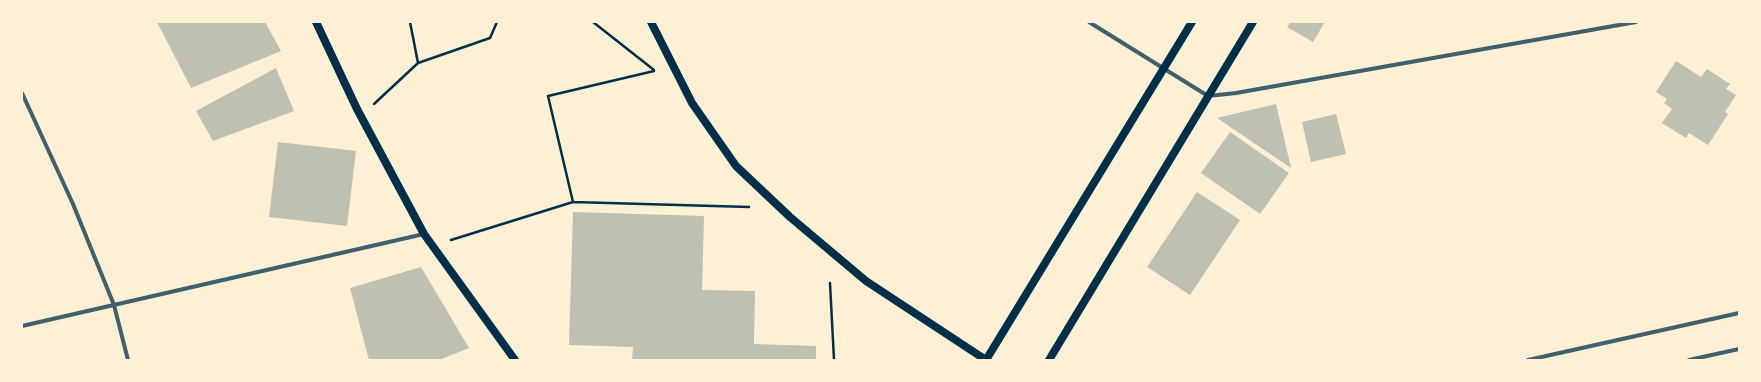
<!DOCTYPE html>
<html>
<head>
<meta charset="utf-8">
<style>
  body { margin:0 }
  #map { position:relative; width:1761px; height:382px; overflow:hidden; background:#fdf0d5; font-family:Lora,serif }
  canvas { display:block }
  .frame { position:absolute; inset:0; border:23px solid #fdf0d5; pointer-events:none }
</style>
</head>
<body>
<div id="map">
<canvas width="1761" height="382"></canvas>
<div class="frame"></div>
</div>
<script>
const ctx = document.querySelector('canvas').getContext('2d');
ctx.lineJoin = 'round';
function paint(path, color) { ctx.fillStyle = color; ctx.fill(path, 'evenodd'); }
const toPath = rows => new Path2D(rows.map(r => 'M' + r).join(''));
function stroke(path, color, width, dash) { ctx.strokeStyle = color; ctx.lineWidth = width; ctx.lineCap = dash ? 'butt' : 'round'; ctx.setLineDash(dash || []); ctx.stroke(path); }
paint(toPath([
  [157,22,265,22,281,51,191,88],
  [1291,22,1325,22,1313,42,1287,27],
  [1676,61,1701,77,1707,69,1730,84,1726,89,1736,95,1725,112,1728,114,1708,145,1689,133,1686,138,1662,123,1672,109,1664,103,1667,99,1656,92],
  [276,68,294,111,213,141,196,111],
  [1276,104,1291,168,1217,118],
  [1336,114,1346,154,1311,162,1302,122],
  [1230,132,1289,173,1260,214,1201,173],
  [278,142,356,151,347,226,269,217],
  [1197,192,1240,220,1190,295,1147,267],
  [573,212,704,216,702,290,755,291,754,344,816,346,816,360,632,360,633,347,569,345],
  [421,267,469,348,439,360,369,360,350,288]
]), '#bec0b2');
stroke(toPath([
  [593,22,654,70],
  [418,63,490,38,497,22],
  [654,71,548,96,573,202,749,207],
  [374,104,418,63,410,22],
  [451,240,573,202],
  [830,283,834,360]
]), '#003049', 2.5);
stroke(toPath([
  [1089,22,1208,96,1236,93,1636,22],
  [22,93,73,204,114,305,128,360],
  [22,326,424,234],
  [1528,360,1739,313],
  [1689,360,1739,349]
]), '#3f606c', 4);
stroke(toPath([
  [316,22,357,109,424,234,515,360],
  [651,22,692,103,736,166,790,217,866,281,986,360],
  [986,360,1192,22],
  [1049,360,1253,22]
]), '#003049', 8);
</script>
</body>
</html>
